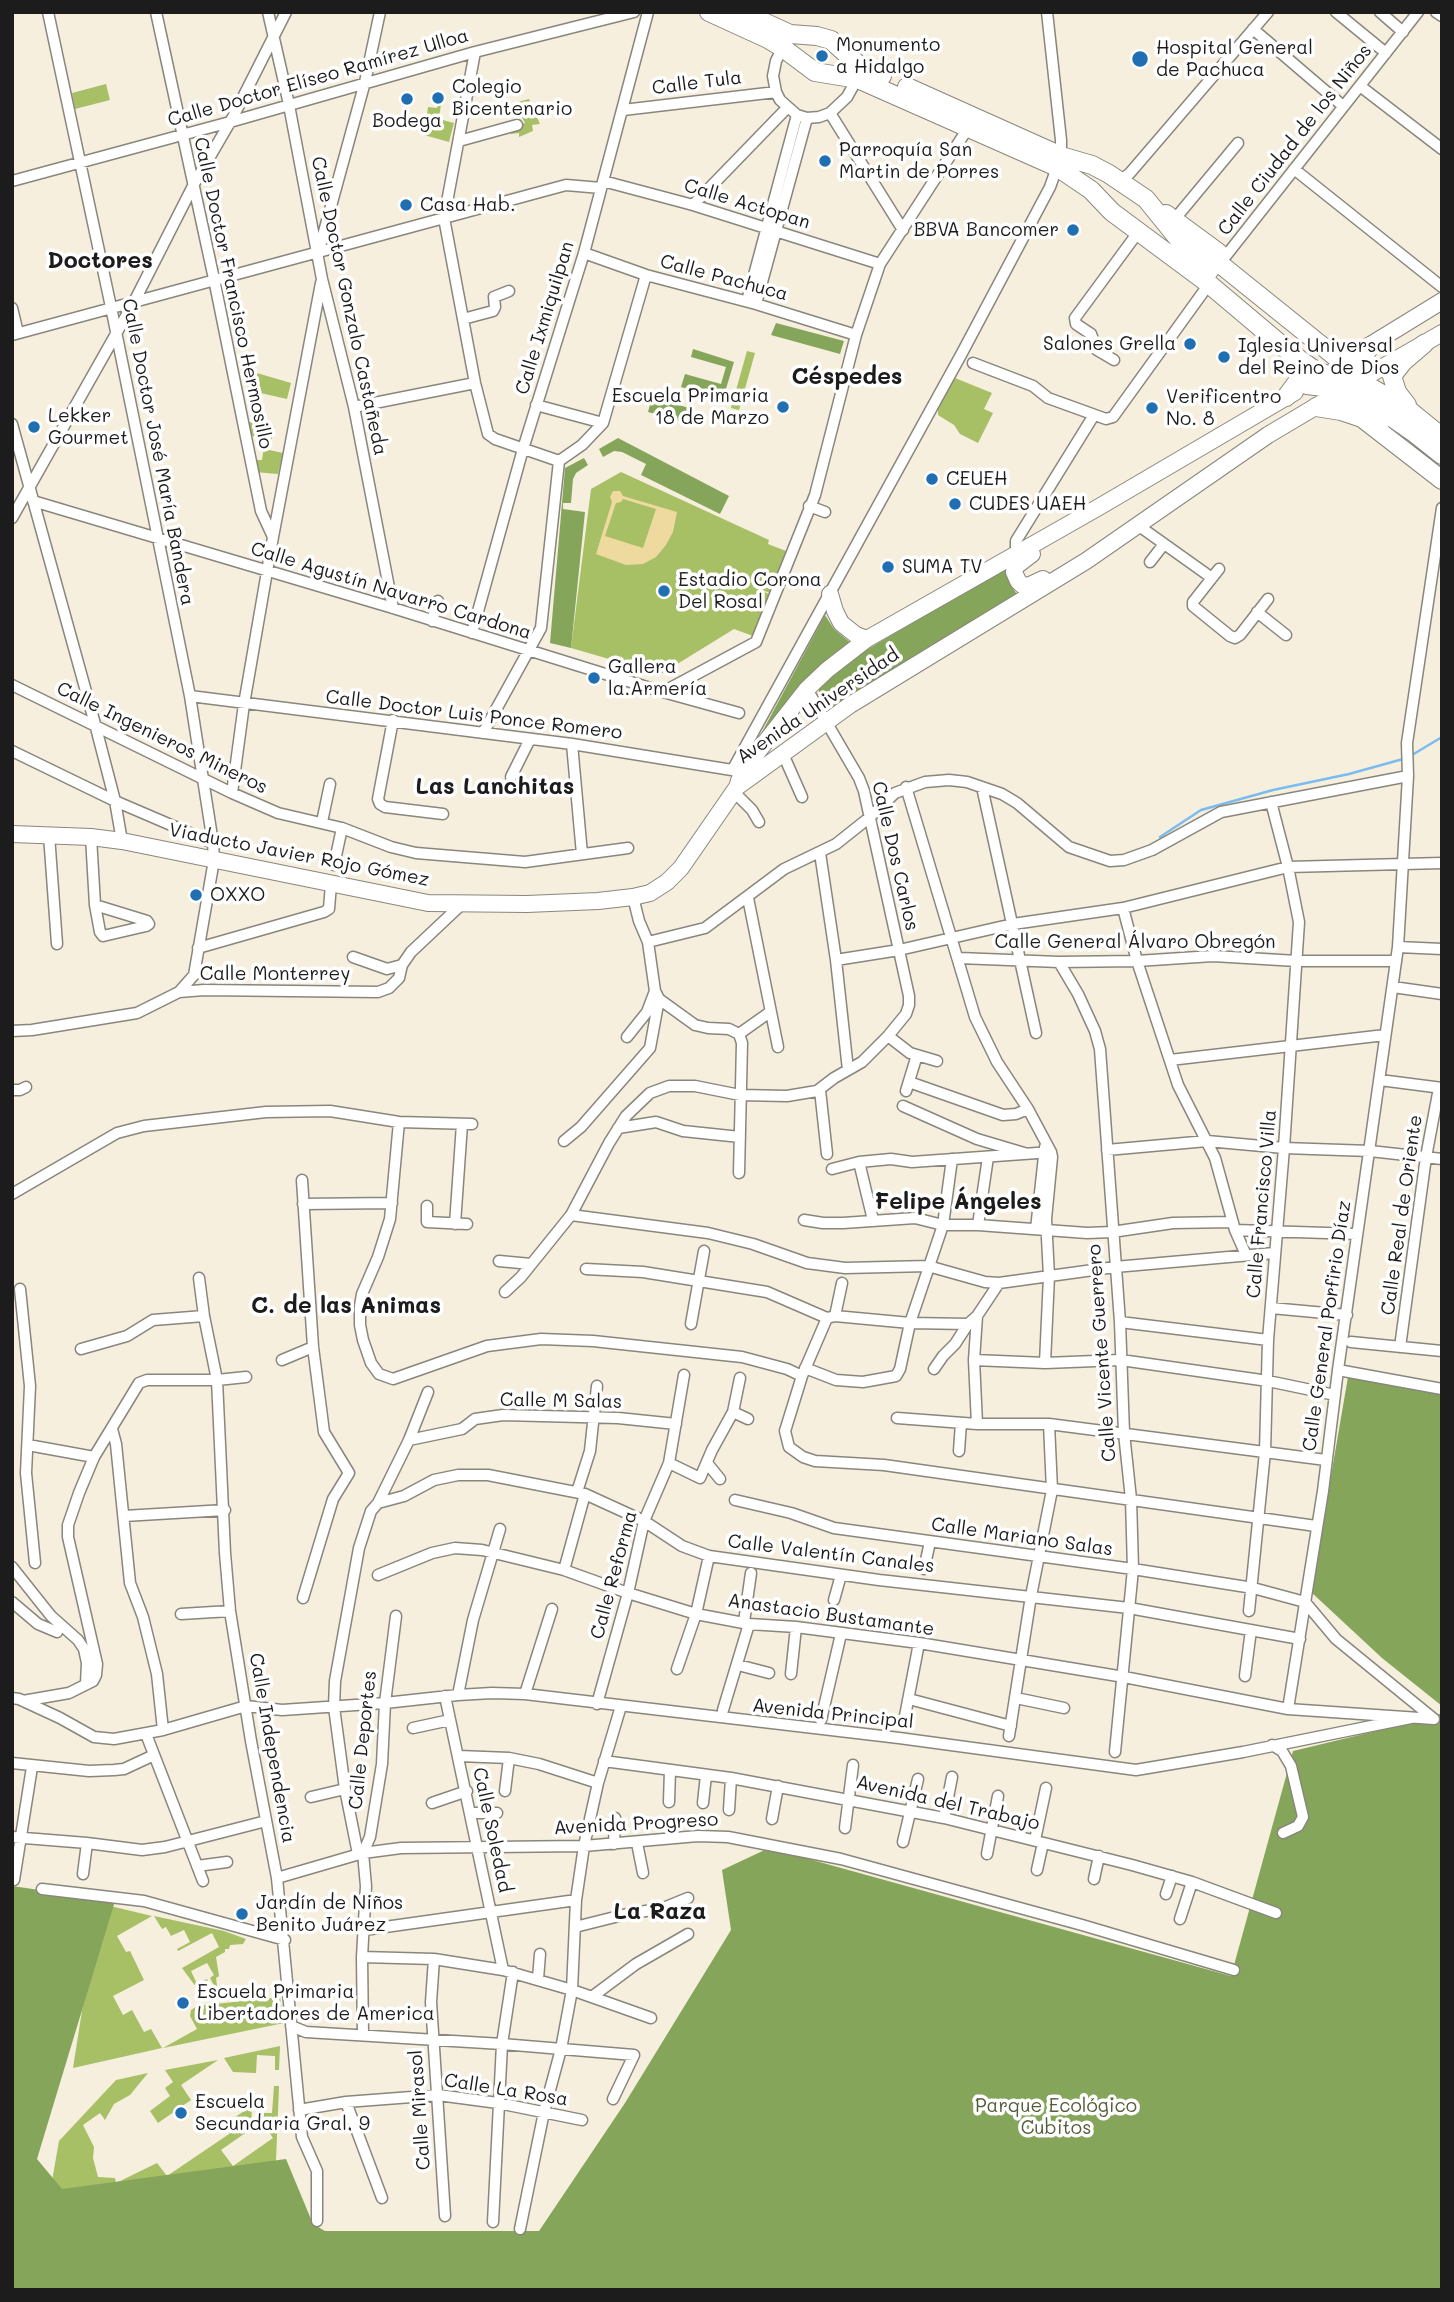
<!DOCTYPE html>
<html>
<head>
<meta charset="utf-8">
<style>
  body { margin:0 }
  #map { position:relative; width:1454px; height:2302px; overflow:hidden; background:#f6efde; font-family:Mali,sans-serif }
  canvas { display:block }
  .frame { position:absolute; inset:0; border:14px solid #1c1c1c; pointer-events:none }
</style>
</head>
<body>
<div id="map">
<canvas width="1454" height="2302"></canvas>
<div class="frame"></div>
</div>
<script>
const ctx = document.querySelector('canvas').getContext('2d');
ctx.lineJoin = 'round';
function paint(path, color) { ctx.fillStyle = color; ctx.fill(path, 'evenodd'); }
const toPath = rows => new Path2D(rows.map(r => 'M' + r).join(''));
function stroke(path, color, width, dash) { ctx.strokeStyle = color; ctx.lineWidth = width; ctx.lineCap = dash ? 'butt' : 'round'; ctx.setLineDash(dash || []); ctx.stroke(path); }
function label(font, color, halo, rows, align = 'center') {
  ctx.font = font + ' Mali,sans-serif'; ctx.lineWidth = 7; ctx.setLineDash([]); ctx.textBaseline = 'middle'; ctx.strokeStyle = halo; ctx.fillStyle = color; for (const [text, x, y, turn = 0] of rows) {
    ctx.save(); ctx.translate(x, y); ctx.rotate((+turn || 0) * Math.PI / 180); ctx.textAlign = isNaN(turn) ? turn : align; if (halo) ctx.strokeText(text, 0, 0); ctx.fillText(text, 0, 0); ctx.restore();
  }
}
paint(toPath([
  [106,84,110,100,75,109,72,93],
  [529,99,540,124,532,125,533,131,519,137,519,133,511,134,510,127,525,123,514,103],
  [438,104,441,104,439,119,454,123,449,142,424,135,428,107,437,108],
  [747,351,755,353,739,410,731,408],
  [250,371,291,383,287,399,247,390],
  [955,378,992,393,984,409,993,413,978,443,960,434,954,425,938,415,938,409],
  [248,422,275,426,269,450,283,453,278,474,255,472,255,460,262,460,265,440,250,435],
  [621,472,769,540,768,544,786,551,770,593,751,586,769,594,753,636,734,629,661,674,571,648,591,489],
  [102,1904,152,1916,117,1936,126,1952,130,1951,144,1980,113,1996,123,2015,132,2010,144,2032,151,2029,162,2048,73,2068,93,1941],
  [154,1916,224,1931,246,1939,243,1944,230,1945,229,1949,225,1949,225,1952,216,1957,219,1976,216,1978,218,1993,210,1978,214,1975,207,1963,191,1971,197,1984,207,1979,217,1998,205,1999,182,1968,219,1947,212,1933,178,1951,177,1949,190,1942,184,1930,171,1936,166,1927,162,1929],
  [280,1997,284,2023,163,2048,197,2029,190,2016,191,2010,197,2006],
  [280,2046,279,2070,275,2070,275,2056,257,2055,256,2073,233,2072,224,2058],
  [218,2060,181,2085,191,2100,158,2123,150,2111,170,2096,165,2088,173,2082,165,2070],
  [148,2073,130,2095,114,2104,105,2120,100,2113,83,2125,94,2147,93,2158,98,2177,115,2178,116,2183,157,2163,167,2176,235,2130,229,2121,252,2106,251,2129,221,2150,233,2166,273,2138,263,2124,256,2128,256,2113,272,2113,274,2086,279,2086,276,2161,49,2198,59,2141,116,2080]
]), '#a7bf65');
paint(toPath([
  [776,323,844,341,840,354,771,335],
  [693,349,734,362,723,399,681,387,685,374,721,384,726,367,691,357],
  [652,397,689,408,684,422,648,412],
  [618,438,729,496,720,514,641,475,646,464,622,452,614,451,603,457,599,449],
  [584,458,588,465,576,473,573,479,571,503,563,503,563,509,585,512,571,648,550,643,565,468],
  [1008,566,1009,582,1018,596,836,710,827,704,820,695,818,686,863,652],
  [825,615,834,629,852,644,755,745],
  [1348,1377,1442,1394,1442,1706,1382,1658,1311,1592],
  [1442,1713,1442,2290,12,2290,12,1886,115,1901,37,2159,62,2189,286,2159,313,2224,325,2231,539,2231,625,2103,731,1930,722,1870,769,1848,1231,1976,1293,1751,1418,1721]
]), '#85a65a');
paint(toPath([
  [613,491,620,491,623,496,677,512,673,532,666,545,656,557,643,564,626,565,596,554,612,502,610,497],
  [623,499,656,509,643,548,605,536,616,503,621,502]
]), '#eeda9e');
stroke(toPath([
  [1412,755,1442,737],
  [1160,837,1201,810,1273,790,1349,774,1403,759]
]), '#7abcef', 2.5);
const minor = toPath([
  [48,12,111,307,190,696,213,843,214,860,194,975,179,992],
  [156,12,214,279,261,511,273,537],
  [268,12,288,100,322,279,354,407,393,608],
  [1336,12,1386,53],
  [1380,12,1403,32],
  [1436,12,1442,16],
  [1253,29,1343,106],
  [784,45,776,61,773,76,776,92,780,100,797,115,807,118,819,117,830,113,847,97,858,77],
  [475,52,444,218,475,383,488,434,495,439,559,461],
  [1360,86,1442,149],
  [623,110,776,92],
  [830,113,903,230],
  [459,141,517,125],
  [1294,169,1442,287],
  [12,181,230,122,475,52,634,12],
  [603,181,693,205,880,264],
  [1120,181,1130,173,1268,12],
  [693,205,787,108],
  [1174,220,1238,143],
  [319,250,365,82,380,12],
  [584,253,646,275,756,304,856,335],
  [1225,257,1418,12],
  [747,301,797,115],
  [756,304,807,118],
  [12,308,18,333],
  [463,319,493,311,495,307,494,297,509,291],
  [12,335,566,185,601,188],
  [1114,360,1097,350,1091,334,1076,324,1075,318,1139,231],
  [973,363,1033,386,1048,398,1106,419,1113,417,1209,284],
  [536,405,603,423],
  [354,407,475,383],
  [12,424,95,724,115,801,122,841],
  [559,461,582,445,603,423,646,275],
  [33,501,393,608,663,692,739,713],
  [809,506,825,512],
  [12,518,134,302,194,184,233,117,286,12],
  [1139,526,1212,578],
  [1016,554,1016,541,1094,415],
  [1150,562,1164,544],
  [1219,569,1193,602,1193,606,1230,636,1235,638,1240,635,1268,599],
  [1257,612,1286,635],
  [432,621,438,601],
  [472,633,523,449,584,253,648,12],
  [12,685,232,793,278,813,342,828,391,847,416,853,525,862,628,848],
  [663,692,756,642,815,495,856,335,880,264,970,125],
  [190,696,572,744,738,771],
  [393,720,378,799,380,804,385,807,443,814],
  [483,733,541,628,559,461],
  [572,744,582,854],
  [12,751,115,801,213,843],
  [783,754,802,797],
  [733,769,962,353,1050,187,1061,156,1061,140,1047,12],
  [511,777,530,739],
  [906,787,975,1017,997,1062,1028,1109,1051,1152,1052,1157,1046,1219,1049,1276,1045,1363],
  [982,787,1036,1033],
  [734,792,752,810,759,822],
  [232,793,244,704,273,537,321,283],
  [322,822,330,784],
  [49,835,57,944],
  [91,837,95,905,100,932,103,936,146,926,149,924],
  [820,853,836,960,848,1070],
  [334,865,342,828],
  [633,897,639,921,648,942,655,991,659,999,695,1025,708,1028,729,1029,739,1034],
  [748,898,778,1047],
  [95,905,147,921,149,924],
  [1123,908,1137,961,1178,1085,1215,1158,1235,1230,1246,1255],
  [648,942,705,928,784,869,836,844,870,817,895,793,925,782,949,780,967,782,1002,794,1017,803,1069,847,1110,861,1124,860,1152,850,1221,812,1408,776],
  [1398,947,1442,949],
  [198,948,324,912,329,909,331,884],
  [353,957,387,969,402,965],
  [959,958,1059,962,1137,961,1213,956,1297,961,1395,961],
  [836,960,899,950,1013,924,1123,908,1288,867,1442,863],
  [1059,962,1078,994,1095,1031,1100,1049,1120,1322,1124,1433,1131,1499,1133,1569,1115,1752],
  [1393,987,1442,994],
  [12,1031,32,1030,137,1013,179,992,204,990,378,992,389,988,399,978,402,965,411,952,462,904],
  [739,1034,770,1012],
  [888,1036,910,1053,937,1061],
  [627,1037,647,1012,655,991],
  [1170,1060,1385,1035],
  [1380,1080,1442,1088],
  [909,1082,1003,1115,1016,1114,1028,1109],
  [12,1090,20,1090,26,1087],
  [820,1090,827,1154],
  [906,1091,917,1055],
  [903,1106,977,1139,1024,1153],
  [399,1122,390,1219,378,1257,362,1294,360,1306,360,1325,363,1340,371,1363,379,1374,393,1379,487,1346,541,1339,593,1341,742,1357,787,1369,802,1376],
  [618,1128,656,1122,683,1131,740,1137],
  [564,1141,581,1127,650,1048,659,999],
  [1107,1150,1207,1141,1284,1148,1370,1151,1442,1159],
  [859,1162,873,1220],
  [832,1169,859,1162,891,1159,912,1162,1051,1152],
  [739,1173,742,1043,739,1034],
  [302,1180,313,1347,324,1432,349,1473,333,1499,303,1598],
  [12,1194,117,1133,144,1126,266,1112,330,1111,399,1122,472,1124],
  [303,1204,392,1203],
  [427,1206,427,1222,467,1224],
  [571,1215,708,1233,753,1244,807,1263,845,1268,928,1266,985,1282,999,1283,1115,1267,1274,1253],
  [804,1220,823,1223,843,1223,915,1218,943,1225,978,1225,1087,1233,1112,1232,1173,1223,1232,1222],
  [455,1224,462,1124],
  [978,1225,988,1157],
  [1036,1229,1045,1147],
  [1235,1230,1357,1234],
  [499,1261,531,1264],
  [586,1269,643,1272,767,1292,827,1318,835,1316,910,1323,968,1324],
  [199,1278,204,1316,217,1380,225,1553,230,1611,251,1741,277,1878,302,2137,317,2171,317,2221],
  [20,1289,30,1386,26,1473,35,1563],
  [505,1292,521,1277,571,1215,609,1143,626,1116,650,1093,669,1086,695,1086,740,1095,787,1096,817,1091,834,1078,862,1062,888,1036,906,1014,909,1005,909,996,864,791,859,778,807,689],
  [1271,1308,1347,1315],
  [835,1316,842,1283],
  [977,1316,974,1360,977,1424],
  [827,1318,802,1376,785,1431,789,1447,803,1457,815,1461,884,1465,1316,1526],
  [1120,1322,1268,1340],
  [691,1324,704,1251],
  [1351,1342,1442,1351],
  [1400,1347,1426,1157,1439,1088],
  [81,1349,127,1336,153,1320,204,1316],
  [282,1360,313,1347],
  [974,1360,1045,1363,1121,1360,1268,1381,1335,1395],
  [805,1368,836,1380,863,1382,896,1376,900,1369,910,1323,943,1225,952,1159],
  [934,1369,943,1356,955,1344,968,1324,977,1316,999,1283],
  [1338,1370,1442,1389],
  [733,1412,748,1419],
  [897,1418,977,1424,1049,1424,1326,1460],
  [112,1429,116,1444,130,1583,143,1617,157,1674,163,1730],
  [409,1440,462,1429,475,1419,503,1415,618,1418,676,1424],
  [28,1445,94,1457],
  [959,1451,961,1423],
  [669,1463,700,1478,712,1450,733,1412,740,1378],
  [707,1463,720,1479],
  [577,1492,590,1451,597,1386],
  [735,1500,791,1513,834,1528,1133,1569,1253,1588,1305,1602,1336,1639,1434,1719],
  [378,1503,404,1496,434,1480,458,1475,488,1475,585,1494,644,1521,682,1546,709,1556,879,1580,1129,1608,1300,1639],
  [124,1516,225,1510],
  [12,1567,51,1616,78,1640,84,1649,87,1663,86,1684],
  [924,1569,930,1542],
  [564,1570,585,1494],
  [378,1575,432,1553,455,1548,482,1550,564,1570,628,1593,696,1614,749,1624,796,1627,919,1643,1124,1677,1288,1709,1434,1719],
  [834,1600,841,1575],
  [12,1602,38,1624,57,1632],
  [1249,1611,1265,1452,1268,1340,1284,1148,1299,922,1288,867,1271,802],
  [181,1614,230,1611],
  [744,1622,751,1573],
  [738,1665,769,1673],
  [677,1669,696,1614,709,1556],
  [791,1674,796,1627],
  [1245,1676,1251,1630],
  [525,1694,552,1609],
  [458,1695,473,1620,500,1529],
  [445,1696,503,1970],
  [12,1698,19,1699,60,1718,94,1737,114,1739,163,1730,246,1706,282,1710,385,1703,458,1695,492,1693,525,1694,899,1738,1136,1770,1243,1752,1411,1718],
  [1016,1698,1064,1708],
  [909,1699,1011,1726],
  [23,1701,69,1693,93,1681,96,1675,97,1664,68,1537,68,1525,79,1493,94,1457,139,1383,147,1380,217,1380,246,1377],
  [597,1704,628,1593,644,1521,669,1463,684,1375],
  [1288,1709,1323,1491,1338,1370,1398,947,1408,776,1407,743,1442,508],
  [723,1710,749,1624],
  [905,1716,919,1643],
  [821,1720,841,1634],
  [413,1728,450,1720],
  [146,1734,203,1881],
  [1009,1736,1031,1596,1052,1490,1049,1424],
  [1272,1745,1282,1751,1291,1766,1303,1817,1298,1826,1283,1833],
  [459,1756,509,1758,539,1764,598,1783],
  [604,1761,731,1778,944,1818,1132,1865,1192,1882,1276,1913],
  [12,1763,89,1771,114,1770,124,1769,154,1755],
  [505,1791,509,1758],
  [311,1797,345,1789],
  [669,1802,670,1770],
  [432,1803,467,1791],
  [703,1803,706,1775],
  [729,1810,731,1778],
  [471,1813,497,1813],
  [944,1818,952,1777],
  [772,1819,778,1786],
  [845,1828,853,1765],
  [12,1837,87,1843,142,1850,165,1847,266,1821],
  [1035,1840,1046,1788],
  [903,1842,918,1779],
  [637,1843,643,1873],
  [614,1844,615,1818],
  [358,1854,345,1789,334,1707,335,1681,359,1548,371,1511,378,1503,409,1440,428,1392],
  [987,1854,998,1796],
  [197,1866,227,1862],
  [1037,1870,1043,1843],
  [83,1874,87,1843],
  [277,1878,363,1853,401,1848,584,1846,698,1836,728,1837,841,1859,1082,1925,1234,1970],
  [1094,1879,1099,1856],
  [14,1880,32,1767],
  [42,1889,144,1901,285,1940],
  [1166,1894,1172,1876],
  [1180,1919,1192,1882],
  [575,1927,631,1913,661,1909,688,1898],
  [364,1930,576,1900],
  [362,1957,434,1959,503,1970,572,1990,651,2018],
  [434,1959,431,2002,445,2216],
  [538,1979,540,1954],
  [593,1996,636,1964,688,1934],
  [291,2026,306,2032,502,2044,634,2055,613,2099],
  [363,2035,362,1957,366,1886,363,1853,370,1837,382,1764,385,1703,396,1616],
  [346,2102,382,2198],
  [299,2110,346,2102,438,2095,498,2103,582,2120],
  [493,2222,502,2044,513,1972],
  [520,2229,544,2112,561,2049,572,1990,576,1900,584,1846,598,1783,621,1706]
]);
const secondary = toPath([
  [1359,352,1442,301],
  [1369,375,1442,333],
  [1032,554,1015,567,1014,572,1018,581,1022,585,1028,586,1043,579],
  [830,594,835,611,841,623,856,635,867,639],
  [737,787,850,705,1086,561,1268,435,1347,388],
  [12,834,91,837,122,841,428,903,527,904,598,901,633,897,650,893,667,882,681,868,737,787,742,772,807,689,827,670,867,639,1099,507,1295,392]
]);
const primary = toPath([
  [709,12,768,39,783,48,815,72,858,79,1057,167,1091,190,1112,212,1209,284,1292,354,1316,371,1325,374,1348,387,1413,432,1442,455],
  [742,12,790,34,817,36,831,40,862,68,882,76],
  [907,87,1061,156,1092,165,1109,174,1146,199,1180,241,1209,271],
  [1166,214,1219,253],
  [1201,252,1225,268,1337,358,1352,364,1379,368],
  [1340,370,1405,407,1442,437],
  [1354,375,1370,346],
  [1307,385,1323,387,1339,393,1342,399,1380,423],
  [1286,397,1298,381,1298,366],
  [1407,405,1397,392,1392,376,1403,362,1424,344],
  [1316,407,1341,411,1362,418,1442,480]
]);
stroke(minor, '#89867d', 13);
stroke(secondary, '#89867d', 18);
stroke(primary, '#89867d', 20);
stroke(minor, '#fff', 10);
stroke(secondary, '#fff', 16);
stroke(primary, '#fff', 18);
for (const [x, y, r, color] of [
  [822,56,7,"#1f6fb2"],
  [1140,59,9,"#1f6fb2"],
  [438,98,7,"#1f6fb2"],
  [407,99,7,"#1f6fb2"],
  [825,161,7,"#1f6fb2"],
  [406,205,7,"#1f6fb2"],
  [1073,230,7,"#1f6fb2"],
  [1190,344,7,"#1f6fb2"],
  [1224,357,7,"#1f6fb2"],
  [783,407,7,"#1f6fb2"],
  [1152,408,7,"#1f6fb2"],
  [34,427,7,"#1f6fb2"],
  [932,479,7,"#1f6fb2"],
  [955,504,7,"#1f6fb2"],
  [888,567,7,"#1f6fb2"],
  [664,591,7,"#1f6fb2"],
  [594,678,7,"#1f6fb2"],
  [196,895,7,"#1f6fb2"],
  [242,1914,7,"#1f6fb2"],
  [183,2003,7,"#1f6fb2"],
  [181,2113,7,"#1f6fb2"]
]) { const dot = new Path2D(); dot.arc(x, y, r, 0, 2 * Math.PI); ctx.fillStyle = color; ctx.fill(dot); stroke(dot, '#fff', 2.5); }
label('19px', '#1c1c1c', '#fff', [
  ["Monumento",836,45],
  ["a Hidalgo",836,67],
  ["Hospital General",1156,48],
  ["de Pachuca",1156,70],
  ["Colegio",452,87],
  ["Bicentenario",452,109],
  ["Bodega",407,121,"center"],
  ["Parroquía San",839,150],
  ["Martin de Porres",839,172],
  ["Casa Hab.",420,205],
  ["BBVA Bancomer",1059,230,"right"],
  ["Salones Grella",1176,344,"right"],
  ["Iglesia Universal",1238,346],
  ["del Reino de Dios",1238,368],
  ["Escuela Primaria",769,396,"right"],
  ["18 de Marzo",769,418,"right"],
  ["Verificentro",1166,397],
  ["No. 8",1166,419],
  ["Lekker",48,416],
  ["Gourmet",48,438],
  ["CEUEH",946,479],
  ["CUDES UAEH",969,504],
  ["SUMA TV",902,567],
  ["Estadio Corona",678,580],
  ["Del Rosal",678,602],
  ["Gallera",608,667],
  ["la.Armería",608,689],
  ["OXXO",210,895],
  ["Jardín de Niños",256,1903],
  ["Benito Juárez",256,1925],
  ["Escuela Primaria",197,1992],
  ["Libertadores de America",197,2014],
  ["Escuela",195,2102],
  ["Secundaria Gral. 9",195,2124]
], 'left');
label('19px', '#1c1c1c', '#fff', [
  ["Calle Doctor Elíseo Ramírez Ulloa",318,78,-16],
  ["Calle Tula",697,83,-7],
  ["Calle Ciudad de los Niños",1295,140,-52],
  ["Calle Actopan",747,204,17],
  ["Calle Pachuca",724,278,15],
  ["Calle Doctor Francisco Hermosillo",233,293,78],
  ["Calle Doctor Gonzalo Castañeda",349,306,78],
  ["Calle Ixmiquilpan",545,318,-73],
  ["Calle Doctor José María Bandera",158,452,79],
  ["Calle Agustín Navarro Cardona",391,591,17],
  ["Avenida Universidad",818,706,-34],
  ["Calle Doctor Luis Ponce Romero",474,715,7],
  ["Calle Ingenieros Mineros",162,738,26],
  ["Viaducto Javier Rojo Gómez",299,855,11],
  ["Calle Dos Carlos",895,856,77],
  ["Calle General Álvaro Obregón",1135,942],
  ["Calle Monterrey",275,974],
  ["Calle Francisco Villa",1262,1204,-85],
  ["Calle Real de Oriente",1402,1215,-82],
  ["Calle General Porfirio Díaz",1327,1326,-82],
  ["Calle Vicente Guerrero",1102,1353,-94],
  ["Calle M Salas",561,1401,1],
  ["Calle Mariano Salas",1022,1537,8],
  ["Calle Valentín Canales",831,1554,7],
  ["Calle Reforma",614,1575,-75],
  ["Anastacio Bustamante",831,1615,8],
  ["Avenida Principal",833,1714,6],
  ["Calle Deportes",363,1740,-84],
  ["Calle Independencia",272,1748,80],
  ["Avenida del Trabajo",948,1803,13],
  ["Avenida Progreso",636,1824,-3],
  ["Calle Soledad",492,1830,78],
  ["Calle La Rosa",506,2090,9],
  ["Calle Mirasol",420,2110,-94]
]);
label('19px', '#545d39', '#fff', [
  ["Parque Ecológico",1056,2106],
  ["Cubitos",1056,2128]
]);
label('bold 23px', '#1c1c1c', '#fff', [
  ["Doctores",100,261],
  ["Céspedes",847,377],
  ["Las Lanchitas",495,787],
  ["Felipe Ángeles",958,1202],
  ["C. de las Animas",346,1306],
  ["La Raza",660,1912]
]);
</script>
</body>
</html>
